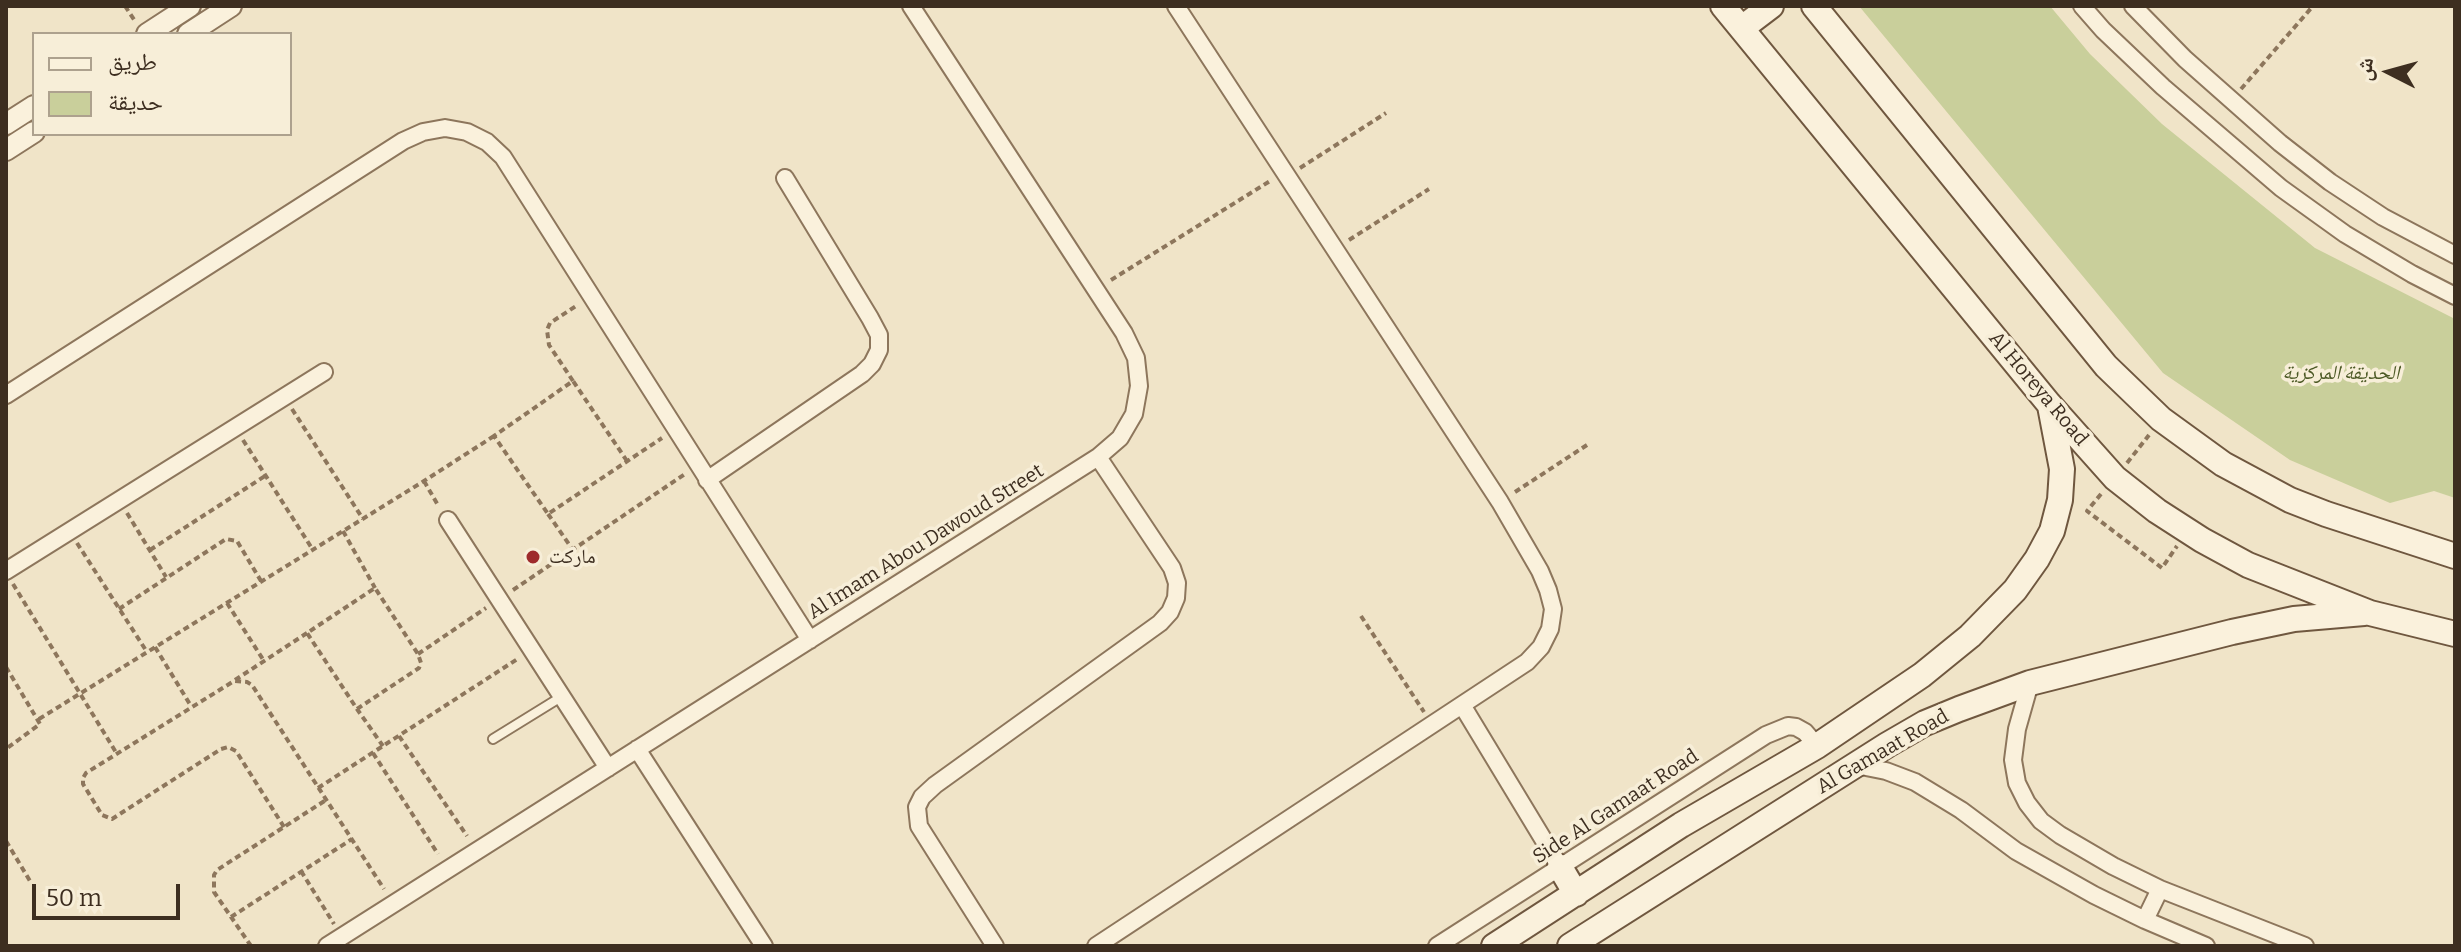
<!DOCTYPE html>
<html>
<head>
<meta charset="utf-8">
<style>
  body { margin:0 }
  #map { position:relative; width:2461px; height:952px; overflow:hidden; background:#f0e4c8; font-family:Bitter,"Noto Naskh Arabic",serif }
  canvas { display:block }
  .frame { position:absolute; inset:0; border:8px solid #3d2e20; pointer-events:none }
  .legend { position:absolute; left:32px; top:32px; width:260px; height:104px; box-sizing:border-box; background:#f7eed8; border:2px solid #ada18e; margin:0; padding:10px 14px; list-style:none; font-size:24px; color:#3d2e20 }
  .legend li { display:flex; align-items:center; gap:16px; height:40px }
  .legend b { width:40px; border:2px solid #ada18e }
  .north { position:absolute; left:2349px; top:32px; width:80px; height:80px; -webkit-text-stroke:6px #f7eed8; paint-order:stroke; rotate:276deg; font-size:22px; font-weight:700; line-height:32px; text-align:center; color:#3d2e20 }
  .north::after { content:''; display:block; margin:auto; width:28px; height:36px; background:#3d2e20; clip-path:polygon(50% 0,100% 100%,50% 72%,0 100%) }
  .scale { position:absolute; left:32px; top:884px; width:148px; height:36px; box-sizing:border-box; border:4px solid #3d2e20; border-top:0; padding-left:10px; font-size:24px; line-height:28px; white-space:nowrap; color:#3d2e20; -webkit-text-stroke:6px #f7eed8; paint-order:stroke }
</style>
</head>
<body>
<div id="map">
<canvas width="2461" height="952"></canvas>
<div class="frame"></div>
<ul class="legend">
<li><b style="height:10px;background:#faf1dc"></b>طريق</li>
<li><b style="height:22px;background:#c9cf9b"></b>حديقة</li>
</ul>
<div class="north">ش</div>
<div class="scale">50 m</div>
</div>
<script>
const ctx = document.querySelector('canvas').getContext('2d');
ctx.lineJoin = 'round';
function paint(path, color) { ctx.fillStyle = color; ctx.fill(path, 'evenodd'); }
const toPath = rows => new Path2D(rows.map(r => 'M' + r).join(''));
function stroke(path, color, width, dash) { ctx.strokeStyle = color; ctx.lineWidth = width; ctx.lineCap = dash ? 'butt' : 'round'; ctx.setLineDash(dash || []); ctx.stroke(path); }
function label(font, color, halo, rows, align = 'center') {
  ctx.font = font + ' Bitter,"Noto Naskh Arabic",serif'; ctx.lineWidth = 7; ctx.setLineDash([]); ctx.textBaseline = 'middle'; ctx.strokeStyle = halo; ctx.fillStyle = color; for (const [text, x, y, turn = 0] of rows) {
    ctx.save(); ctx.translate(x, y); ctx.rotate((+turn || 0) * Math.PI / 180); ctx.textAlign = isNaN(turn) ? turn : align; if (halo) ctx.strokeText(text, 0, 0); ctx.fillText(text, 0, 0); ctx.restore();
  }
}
paint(toPath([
  [1859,6,2050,6,2090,54,2162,124,2315,248,2455,319,2455,498,2434,491,2390,503,2290,460,2163,373]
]), '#c9cf9b');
const service = toPath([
  [493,739,561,697]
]);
const minor = toPath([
  [2082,6,2103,30,2163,87,2281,188,2345,234,2412,274,2455,296],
  [2133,6,2185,59,2280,143,2330,182,2383,217,2455,255],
  [6,395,403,141,423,132,445,128,467,132,487,142,503,157,810,640],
  [707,480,862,374,872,364,879,350,879,335,870,318,785,178],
  [448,520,608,768],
  [6,571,324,372],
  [2030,683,2017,729,2013,760,2017,783,2027,803,2041,821,2060,835,2113,866,2160,889,2305,946],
  [1462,705,1560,867],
  [637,749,764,946],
  [1856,765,1886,771,1915,782,1961,810,2016,851,2094,895,2145,920,2206,946],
  [2145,920,2160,889],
  [327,946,1098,457,1120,438,1134,414,1139,386,1136,358,1124,333,911,6],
  [995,946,919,826,917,807,922,797,935,785,1160,623,1170,612,1176,598,1177,583,1172,568,1098,457],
  [1096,946,1527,662,1541,647,1550,629,1553,609,1548,590,1540,571,1500,502,1176,6],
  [1437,946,1766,735,1788,726,1796,727,1805,732,1817,746]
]);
const tertiary = toPath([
  [147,34,190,6],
  [188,34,231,6],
  [6,124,34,106],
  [6,150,34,132]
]);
const secondary = toPath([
  [1723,6,2049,404,2115,478,2157,511,2202,540,2248,565,2370,613,2455,634],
  [1814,6,2106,366,2161,419,2223,464,2290,500,2326,514,2455,556],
  [1742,28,1771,6],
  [1560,867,1576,894],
  [1494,946,1681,825,1817,746,1922,675,1970,636,2015,590,2037,559,2052,531,2060,500,2062,469,2050,406],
  [1570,946,1887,745,1925,723,1959,709,2030,683,2232,632,2294,619,2364,613]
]);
stroke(service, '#8d765c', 12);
stroke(minor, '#8d765c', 20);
stroke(tertiary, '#8d765c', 24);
stroke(secondary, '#6f573f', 28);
stroke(toPath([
  [125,6,135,21],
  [2241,89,2313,6],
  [1300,168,1386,113],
  [1349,240,1429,189],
  [1111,280,1270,181],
  [573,381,549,345,547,330,550,323,576,306],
  [292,409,363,519],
  [243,440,313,550],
  [627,461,573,381,494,436,548,514,662,438],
  [2127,463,2149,435],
  [424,481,439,507],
  [1515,492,1590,443],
  [2101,494,2087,511,2162,568,2177,546],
  [127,513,166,577],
  [548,514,573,550],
  [343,531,375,588],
  [77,543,147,652],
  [150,550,265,476],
  [13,584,117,754],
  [513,590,685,474],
  [227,603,264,661],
  [119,609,226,539,237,541,261,581],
  [1361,616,1424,712],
  [155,647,191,706],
  [418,654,486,608],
  [6,667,40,724,6,749],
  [235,680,307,633],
  [357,709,419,668,421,663,418,654,375,588,307,633,357,709,383,746],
  [39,719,424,481,494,436],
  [399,736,467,836],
  [373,753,438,854],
  [318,788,519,658],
  [284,827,236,751,228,747,221,749,112,819,102,815,83,784,83,778,86,773,234,681,247,682,252,685,384,889],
  [6,841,30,881],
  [301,871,334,924],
  [231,917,352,839],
  [251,946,214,892,214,875,217,870,326,800]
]), '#8d765c', 4, [6, 4]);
stroke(service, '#faf1dc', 8);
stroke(minor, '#faf1dc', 16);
stroke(tertiary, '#faf1dc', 20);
stroke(secondary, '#faf1dc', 24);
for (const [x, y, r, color] of [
  [533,557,8,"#9e2a2b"]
]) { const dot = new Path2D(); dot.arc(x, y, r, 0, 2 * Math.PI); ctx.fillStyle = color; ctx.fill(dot); stroke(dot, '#f7eed8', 3); }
label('italic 20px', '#4d5a26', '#f7eed8', [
  ["الحديقة المركزية",2341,373]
]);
label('20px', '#3d2e20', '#f7eed8', [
  ["Al Horeya Road",2038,389,50],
  ["Al Imam Abou Dawoud Street",926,542,-32],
  ["Al Gamaat Road",1883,752,-30],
  ["Side Al Gamaat Road",1616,807,-33]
]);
label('20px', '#3d2e20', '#f7eed8', [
  ["ماركت",549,557]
], 'left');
</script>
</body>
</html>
